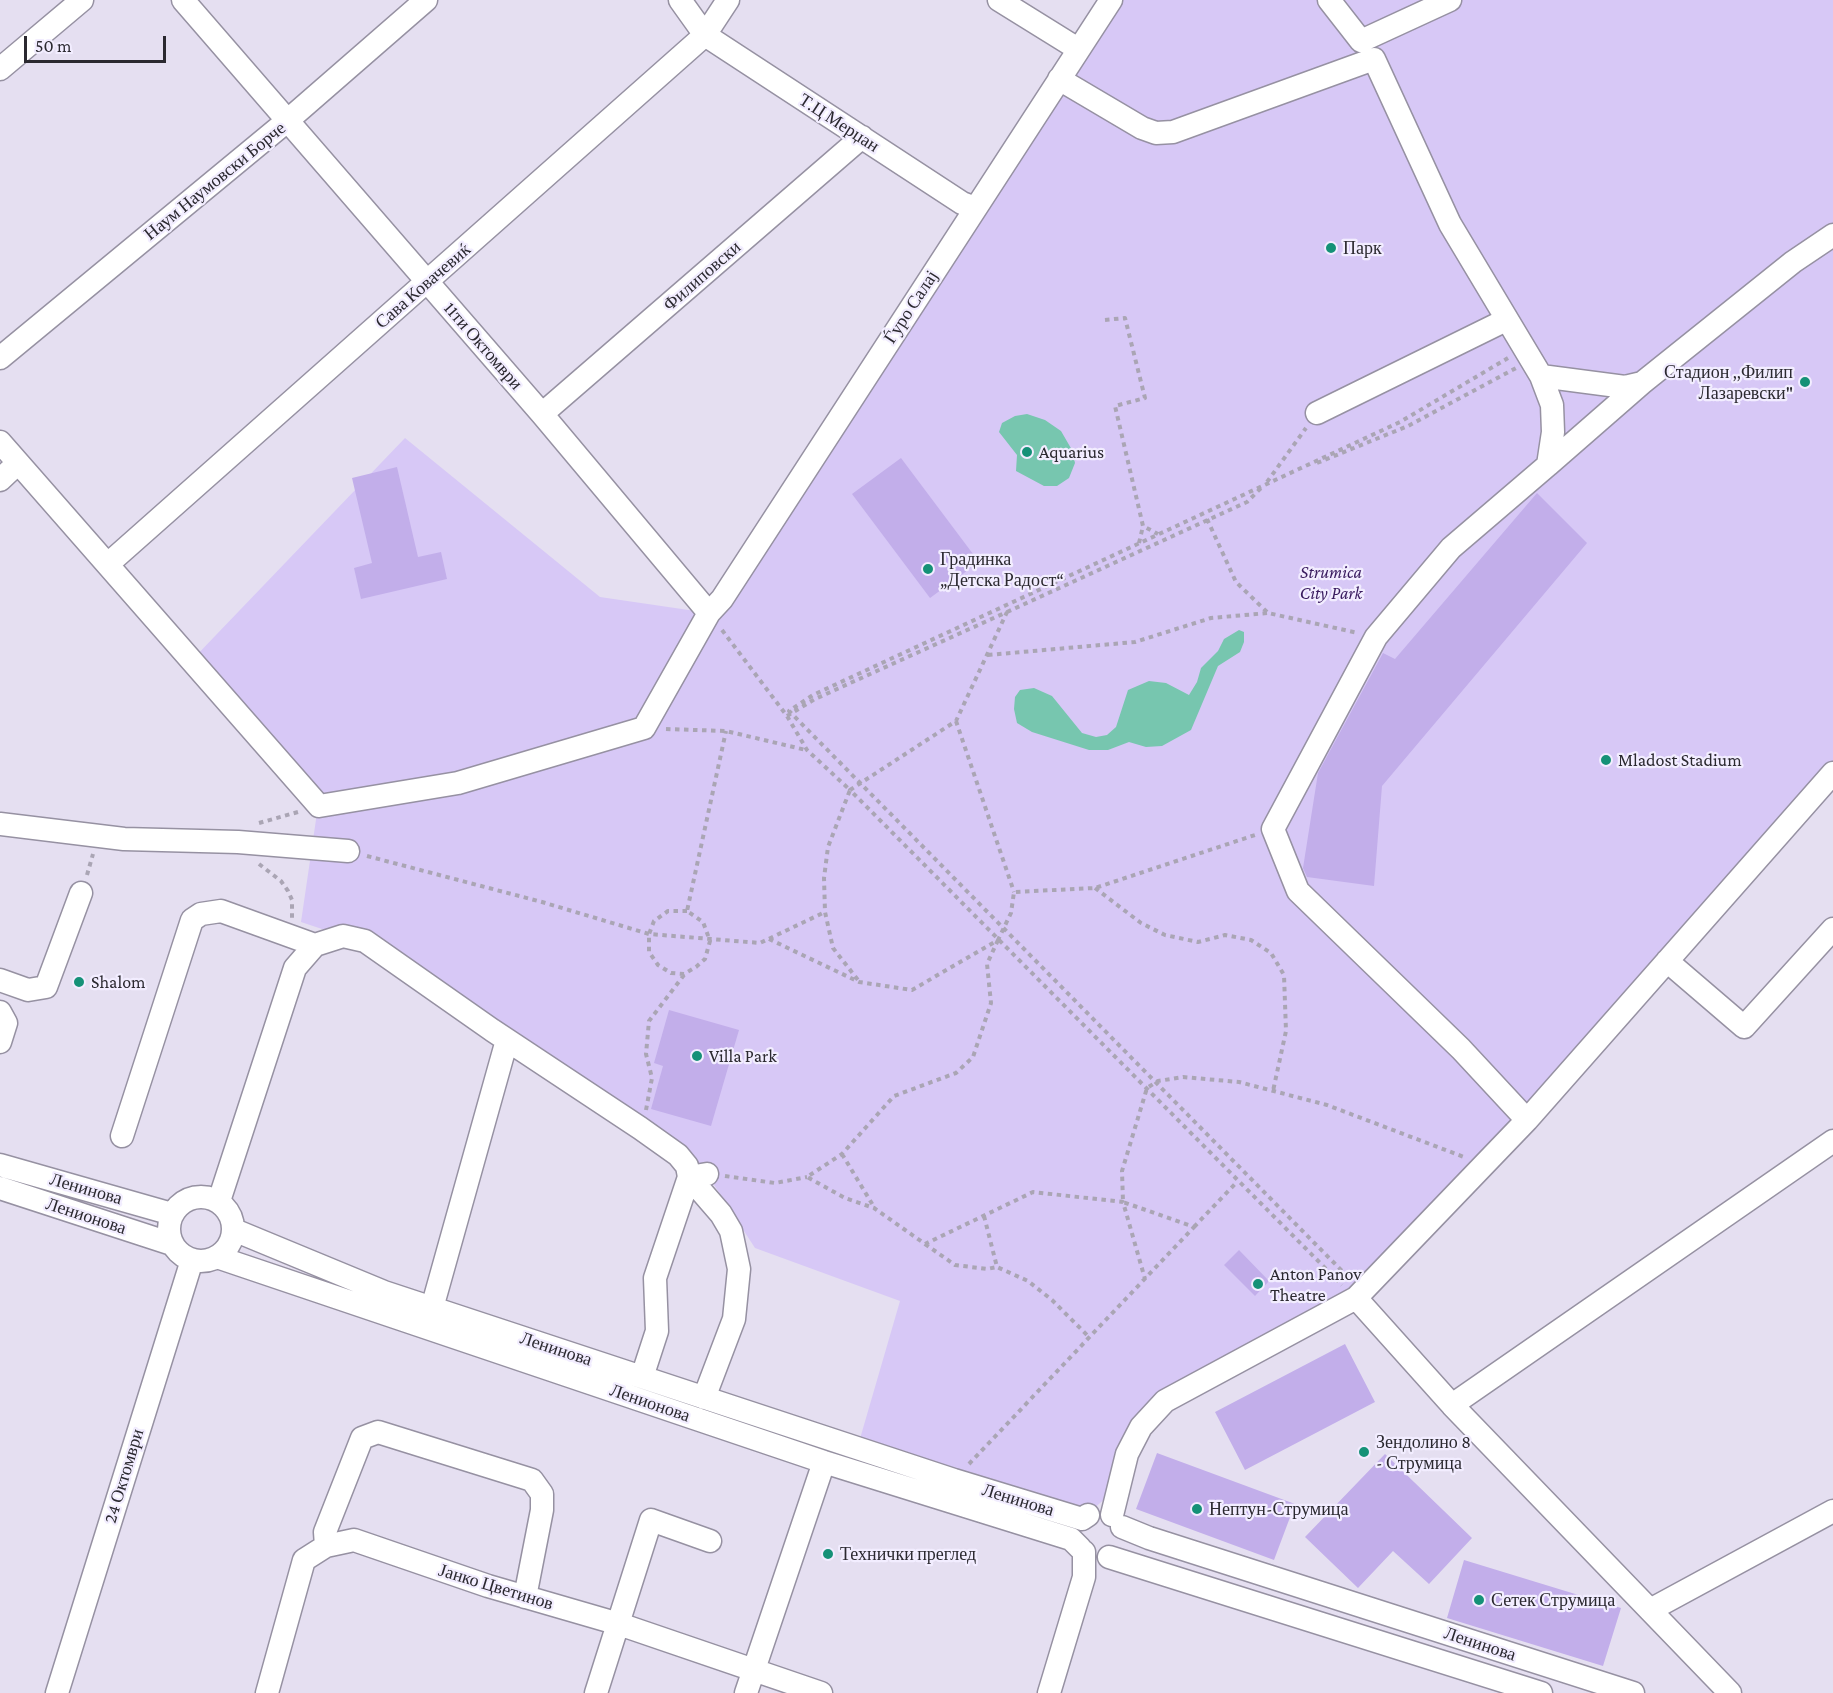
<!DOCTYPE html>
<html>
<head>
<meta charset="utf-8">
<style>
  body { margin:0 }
  #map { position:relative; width:1833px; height:1693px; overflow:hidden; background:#e5dff1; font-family:"Crimson Pro",serif }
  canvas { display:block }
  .scale { position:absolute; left:24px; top:36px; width:142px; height:27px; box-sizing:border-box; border:3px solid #2b2930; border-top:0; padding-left:8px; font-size:18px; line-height:21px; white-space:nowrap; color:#2b2930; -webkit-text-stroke:4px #f2edff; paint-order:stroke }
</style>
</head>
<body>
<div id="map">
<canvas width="1833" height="1693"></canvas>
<div class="scale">50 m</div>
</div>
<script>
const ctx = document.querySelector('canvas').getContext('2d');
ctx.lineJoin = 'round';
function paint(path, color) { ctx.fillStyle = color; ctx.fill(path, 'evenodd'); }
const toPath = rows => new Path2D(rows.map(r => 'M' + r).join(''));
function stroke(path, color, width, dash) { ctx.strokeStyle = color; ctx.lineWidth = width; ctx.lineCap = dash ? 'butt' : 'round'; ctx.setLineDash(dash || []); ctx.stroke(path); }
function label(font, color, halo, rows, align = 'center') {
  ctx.font = font + ' "Crimson Pro",serif'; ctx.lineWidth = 4.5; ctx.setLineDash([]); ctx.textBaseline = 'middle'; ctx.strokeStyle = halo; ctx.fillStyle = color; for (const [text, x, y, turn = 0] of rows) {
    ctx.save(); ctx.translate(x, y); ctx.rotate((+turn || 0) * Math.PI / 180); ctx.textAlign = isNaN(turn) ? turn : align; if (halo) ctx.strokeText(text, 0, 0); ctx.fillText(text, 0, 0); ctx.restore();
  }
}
paint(toPath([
  [1115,0,1833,0,1833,773,1356,1298,1165,1401,1117,1488,1082,1519,857,1449,900,1301,755,1248,707,1174,343,936,301,922,318,806,192,660,405,438,600,597,709,613]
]), '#d7c8f6');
paint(toPath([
  [1027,414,1045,420,1061,431,1072,450,1075,463,1069,478,1057,486,1044,486,1016,471,1017,455,999,432,1002,423,1015,416],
  [1239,630,1244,632,1244,642,1240,652,1218,666,1191,730,1162,746,1146,747,1129,742,1108,750,1089,750,1032,732,1017,723,1014,709,1015,697,1020,690,1034,688,1052,696,1082,733,1096,737,1107,735,1116,727,1128,690,1149,681,1166,683,1189,695,1197,682,1201,668,1218,651,1224,639]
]), '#77c6af');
paint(toPath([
  [901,458,979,562,930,598,852,494],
  [397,467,418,557,441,552,447,579,361,599,354,568,372,563,352,478],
  [1537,493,1587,543,1382,786,1374,886,1307,877,1303,868,1318,773,1383,653,1395,659],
  [669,1010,739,1030,711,1126,651,1109,663,1066,654,1063],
  [1239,1250,1269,1281,1255,1296,1224,1265],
  [1345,1344,1375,1402,1245,1470,1215,1412],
  [1157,1453,1295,1504,1274,1560,1136,1509],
  [1385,1454,1472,1538,1429,1584,1393,1551,1358,1588,1305,1537],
  [1464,1560,1621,1608,1603,1666,1447,1618]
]), '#c2aeea');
const minor = toPath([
  [183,0,542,414,709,613],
  [680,0,705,35,962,203,975,208],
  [999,0,1078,49],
  [1329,0,1361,41,1450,0],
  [0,69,82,0],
  [1059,79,1142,128,1156,133,1173,132,1374,59,1450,224,1541,376,1552,405,1553,432,1548,465,1451,548,1376,637,1273,829,1298,891,1461,1049,1527,1120],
  [0,358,287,121,426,0],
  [1541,376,1625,387,1642,383,1793,262,1833,235],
  [1317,413,1506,320],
  [542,414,862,137],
  [0,442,319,806,458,783,644,728,709,613,722,599,1111,0],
  [1548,465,1642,383],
  [0,480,18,463],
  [108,564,705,35,728,0],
  [0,824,124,839,238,842,348,851],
  [1667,961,1744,1027,1833,929],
  [0,980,28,990,46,987,81,893],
  [0,1012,6,1023,0,1042],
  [122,1136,192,920,201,914,221,911,315,945],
  [0,1165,172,1214],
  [0,1188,172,1244],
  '169 1229a32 32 0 1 1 64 0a32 32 0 1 1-64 0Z',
  [219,1201,295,968,315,945,343,936,365,941,492,1030,640,1128,678,1155,687,1166,689,1177,655,1278,657,1331,642,1377],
  [234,1230,384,1292,954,1480,1082,1519,1088,1515],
  [217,1257,824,1462,1071,1539,1080,1548],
  [1356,1298,1452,1405,1730,1693],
  [432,1308,507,1040],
  [704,1398,734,1319,739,1269,731,1231,721,1214,689,1177,707,1174],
  [1452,1405,1833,1141],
  [1112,1515,1127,1454,1141,1427,1165,1401,1356,1298,1527,1120,1833,773],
  [1122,1527,1149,1538,1633,1693],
  [326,1546,325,1532,362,1438,378,1432,532,1480,542,1494,542,1510,525,1597],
  [1109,1557,1541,1693],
  [1652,1609,1833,1511],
  [57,1693,192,1260],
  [267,1693,304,1560,326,1546,354,1540,488,1586,619,1624,821,1693],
  [596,1693,651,1520,710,1541],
  [746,1693,824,1462],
  [1049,1693,1084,1577,1084,1552]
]);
stroke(minor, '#9691a2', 25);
stroke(toPath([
  [1105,320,1125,318,1145,398,1115,406,1143,526,1158,534],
  [1317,463,1408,426,1516,368],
  [1267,482,1306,428],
  [1207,519,1236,582,1268,613,1358,633],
  [1139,543,1143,526],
  [1007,612,1247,502,1261,488],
  [722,630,787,716,807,750,850,790,828,847,824,878,825,912,833,948,858,980],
  [988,655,1135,642,1211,618,1268,613],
  [787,716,815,699,1007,612,956,721,850,790,1342,1285],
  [956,721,1014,892],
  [666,729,726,731,806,750],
  [259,823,298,812],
  [367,856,542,902,649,934,760,943,825,912],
  [259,864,281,881,288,891,292,900,292,918],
  [87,875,93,854],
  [1095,888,1141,923,1165,935,1198,942,1225,935,1251,940,1271,953,1284,975,1286,1031,1273,1091],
  [687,911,668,911,654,921,649,934,649,952,658,965,671,973,684,974,696,967,705,959,710,941,703,922,687,911,726,731],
  [769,939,859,982,912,990,998,940,1011,913,1014,892,1095,888,1255,835],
  [998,940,987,964,991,1003,973,1057,956,1073,894,1096,842,1154,807,1177,845,1198,874,1208,925,1244,1033,1192,1123,1202,1145,1279],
  [646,1110,652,1078,646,1054,649,1021,684,975],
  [842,1154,874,1207],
  [725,1176,775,1183,807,1177],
  [184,1198,203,1194],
  [984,1216,997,1267,1028,1281,1052,1300,1089,1337],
  [1194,1227,1237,1182],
  [925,1244,955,1265,987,1269,997,1267],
  [1348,1277,789,711,813,695,1400,422,1508,358],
  [969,1464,1194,1227,1123,1202,1122,1171,1147,1088,1158,1081,1183,1077,1239,1082,1327,1105,1464,1157]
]), '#aaa5b4', 4, [4.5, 4.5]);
stroke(minor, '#fff', 22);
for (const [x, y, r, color] of [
  [1331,248,6,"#159177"],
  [1805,382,6,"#159177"],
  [1027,452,6,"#159177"],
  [928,569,6,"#159177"],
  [1606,760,6,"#159177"],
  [79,982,6,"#159177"],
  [697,1056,6,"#159177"],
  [1258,1284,6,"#159177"],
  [1364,1452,6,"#159177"],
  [1197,1509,6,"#159177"],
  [828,1554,6,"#159177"],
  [1479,1600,6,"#159177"]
]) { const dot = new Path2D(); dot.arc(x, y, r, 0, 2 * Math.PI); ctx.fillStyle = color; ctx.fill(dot); stroke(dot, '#f2edff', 2); }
label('18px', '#2b2930', '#f2edff', [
  ["Т.Ц Мерџан",839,123,33],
  ["Наум Наумовски Борче",215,181,-39],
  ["Филиповски",702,276,-41],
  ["Сава Ковачевиќ",423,286,-41],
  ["Ѓуро Салај",911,307,-57],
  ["11ти Октомври",483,346,49],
  ["Ленинова",86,1189,16],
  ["Ленионова",86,1216,18],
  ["Ленинова",556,1349,18],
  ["Ленионова",650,1403,19],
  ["24 Октомври",124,1476,-73],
  ["Ленинова",1018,1500,17],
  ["Јанко Цветинов",496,1587,17],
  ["Ленинова",1480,1644,18]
]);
label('18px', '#2b2930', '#f2edff', [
  ["Парк",1343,248],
  ["Стадион ,,Филип",1793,372,"right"],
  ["Лазаревски\"",1793,393,"right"],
  ["Aquarius",1039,452],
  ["Градинка",940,559],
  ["„Детска Радост“",940,580],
  ["Mladost Stadium",1618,760],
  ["Shalom",91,982],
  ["Villa Park",709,1056],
  ["Anton Panov",1270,1274],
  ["Theatre",1270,1295],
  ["Зендолино 8",1376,1442],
  ["- Струмица",1376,1463],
  ["Нептун-Струмица",1209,1509],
  ["Технички преглед",840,1554],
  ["Сетек Струмица",1491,1600]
], 'left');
label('italic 18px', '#391b5f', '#f2edff', [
  ["Strumica",1331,572],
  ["City Park",1331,593]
]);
</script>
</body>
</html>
